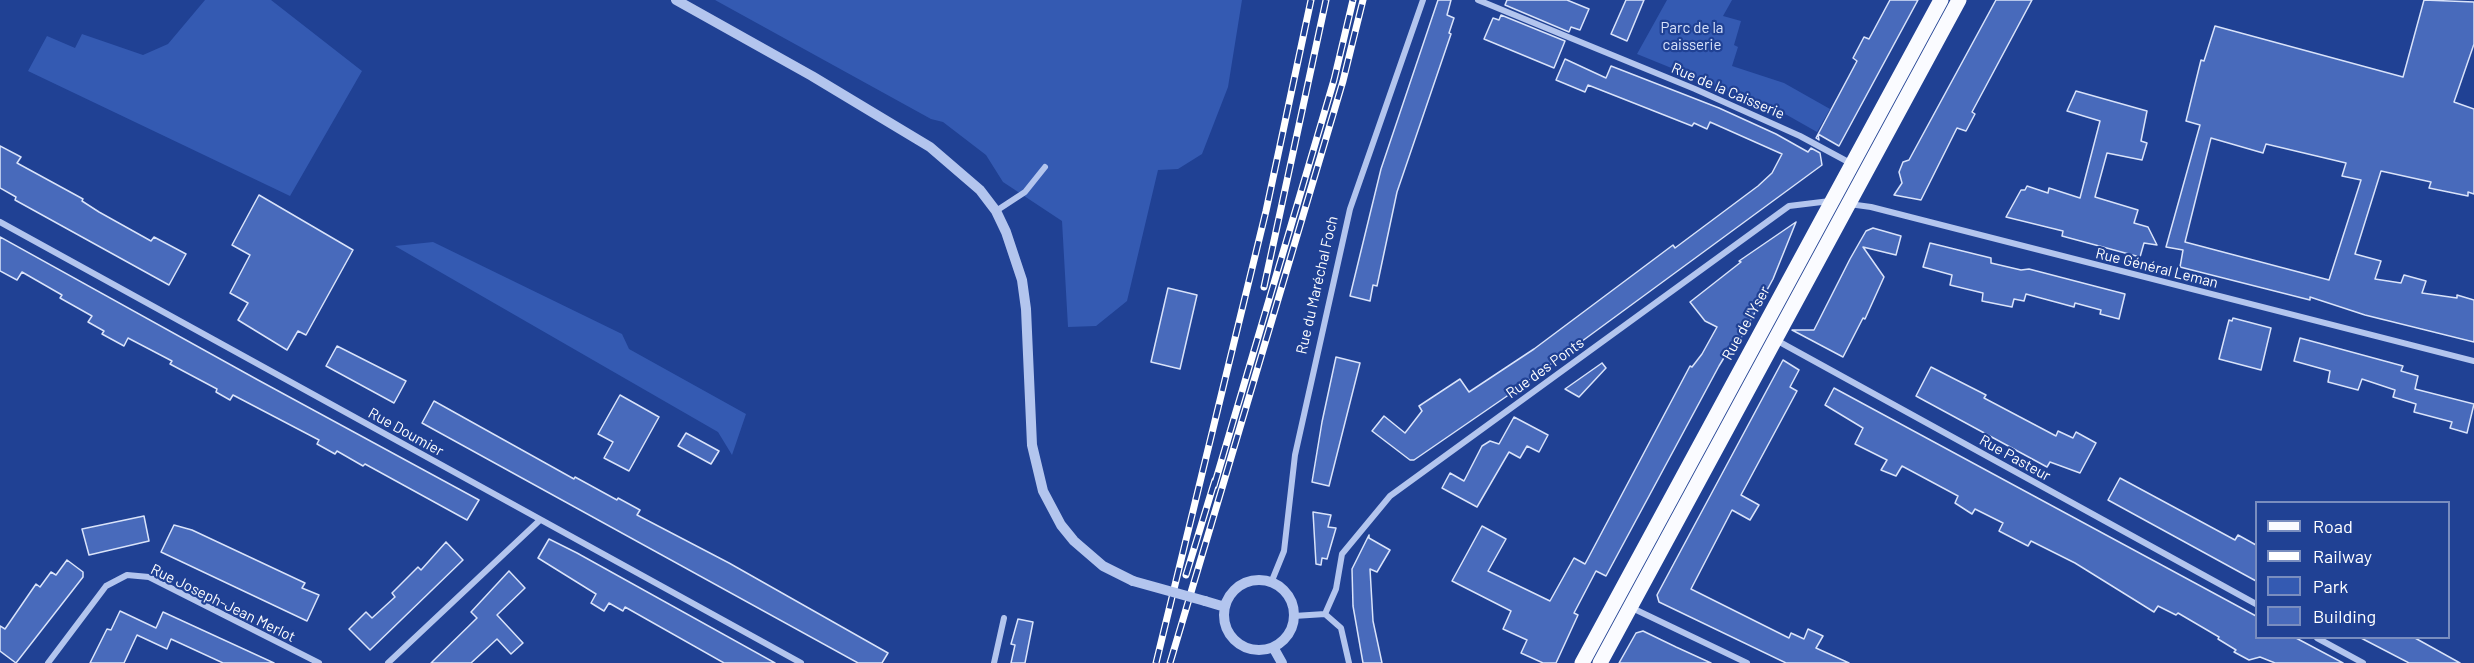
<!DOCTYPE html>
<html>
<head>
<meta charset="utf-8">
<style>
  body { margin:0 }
  #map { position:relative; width:2474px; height:663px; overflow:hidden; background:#204194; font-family:Barlow,sans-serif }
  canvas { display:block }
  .legend { position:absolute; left:2255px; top:501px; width:195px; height:138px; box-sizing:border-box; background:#204194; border:2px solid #798dbf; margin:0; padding:8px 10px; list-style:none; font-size:18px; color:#fff }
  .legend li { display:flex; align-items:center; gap:12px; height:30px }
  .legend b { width:30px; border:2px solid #798dbf }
</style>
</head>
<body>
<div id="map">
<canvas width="2474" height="663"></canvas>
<ul class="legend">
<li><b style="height:8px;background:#fafbff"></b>Road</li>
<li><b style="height:8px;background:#fff"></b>Railway</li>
<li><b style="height:16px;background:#345ab2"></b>Park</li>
<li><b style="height:16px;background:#486abb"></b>Building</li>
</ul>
</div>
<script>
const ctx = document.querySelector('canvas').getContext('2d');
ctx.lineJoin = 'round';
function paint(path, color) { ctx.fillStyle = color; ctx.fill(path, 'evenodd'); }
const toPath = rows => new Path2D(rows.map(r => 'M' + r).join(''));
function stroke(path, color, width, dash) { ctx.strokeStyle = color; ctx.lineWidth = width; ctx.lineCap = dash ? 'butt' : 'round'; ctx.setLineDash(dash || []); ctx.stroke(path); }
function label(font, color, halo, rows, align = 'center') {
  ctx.font = font + ' Barlow,sans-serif'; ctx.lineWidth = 4.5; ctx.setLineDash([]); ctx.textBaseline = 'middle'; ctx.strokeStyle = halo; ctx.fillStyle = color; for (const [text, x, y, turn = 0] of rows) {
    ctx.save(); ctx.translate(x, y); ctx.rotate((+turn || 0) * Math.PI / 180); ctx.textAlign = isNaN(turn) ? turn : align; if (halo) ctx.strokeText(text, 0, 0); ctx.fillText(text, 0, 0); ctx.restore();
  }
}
paint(toPath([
  [205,0,271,0,362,71,290,196,28,71,47,36,75,48,82,34,143,55,168,44],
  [715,0,1242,0,1228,87,1202,154,1178,169,1158,170,1127,301,1096,326,1068,327,1062,221,1003,182,986,155,943,122,931,119],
  [1667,0,1732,0,1723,16,1741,21,1734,45,1738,47,1732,66,1784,83,1830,109,1817,132,1787,115,1637,54],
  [433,242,622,334,629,349,746,414,732,455,718,432,395,246]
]), '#345ab2');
const building = toPath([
  [1438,0,1451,0,1447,15,1454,18,1449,33,1451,34,1397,192,1377,286,1373,285,1370,301,1350,296,1381,169,1438,0],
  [1507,0,1567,0,1589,9,1580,30,1571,27,1569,32,1505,5,1507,0],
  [1626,0,1644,0,1627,41,1611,34,1626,0],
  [1890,0,1918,0,1839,146,1818,134,1819,140,1816,138,1857,61,1853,58,1864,37,1869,39,1890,0],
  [1996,0,2032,0,1972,112,1975,114,1966,131,1957,128,1921,200,1894,195,1902,183,1899,172,1903,162,1909,160,1996,0],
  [2424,0,2474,2,2474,44,2454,102,2474,109,2474,194,2468,192,2468,196,2429,188,2431,182,2381,171,2355,254,2381,261,2375,279,2401,283,2404,275,2426,281,2422,293,2457,298,2457,295,2474,300,2474,342,2365,315,2310,297,2310,300,2180,267,2183,250,2166,247,2200,125,2186,121,2201,60,2204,61,2215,26,2403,77,2424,0],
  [2211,138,2263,153,2266,144,2346,163,2342,176,2361,180,2329,280,2185,242,2211,138],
  [1501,15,1565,41,1554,68,1484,39,1493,18,1499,20,1501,15],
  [1565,59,1606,78,1611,66,1719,108,1776,134,1808,152,1811,148,1820,153,1822,165,1510,394,1414,460,1410,460,1372,431,1384,416,1405,433,1422,411,1419,406,1460,379,1469,392,1534,349,1673,245,1675,248,1758,186,1772,173,1782,154,1710,122,1707,129,1694,123,1692,126,1588,85,1585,92,1556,80,1565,59],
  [2076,91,2147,111,2141,141,2147,143,2142,160,2107,153,2095,197,2138,210,2134,223,2148,227,2157,245,2144,243,2140,257,2062,236,2063,231,2006,217,2021,190,2025,190,2027,186,2048,193,2049,188,2080,198,2100,121,2067,111,2076,91],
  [0,146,21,157,17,163,83,199,82,201,99,212,151,241,154,237,186,254,169,285,15,200,16,197,0,188,0,146],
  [259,195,353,250,306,335,298,331,287,350,238,320,248,303,230,293,250,255,232,245,259,195],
  [1796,222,1773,279,1740,340,1736,338,1719,366,1606,576,1596,571,1574,613,1578,615,1556,663,1543,663,1521,653,1527,640,1503,629,1511,611,1452,581,1482,526,1506,539,1488,571,1550,601,1574,558,1585,564,1690,366,1692,367,1702,354,1717,327,1705,321,1690,302,1741,262,1739,261,1796,222],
  [1873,228,1901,236,1896,255,1863,247,1884,277,1865,319,1863,318,1843,357,1792,330,1814,330,1850,259,1866,231,1873,228],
  [0,237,258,380,479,500,467,520,365,464,363,466,337,451,335,454,317,444,319,440,233,395,230,400,216,392,217,389,170,364,172,361,128,338,124,346,102,334,104,331,88,322,92,316,60,298,62,295,22,272,17,280,0,271,0,237],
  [1930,243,1991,258,1991,263,2021,270,2029,269,2125,294,2119,319,2100,314,2101,310,2075,303,2074,307,2026,294,2024,301,2014,299,2012,307,1982,301,1983,293,1950,285,1952,275,1923,267,1930,243],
  [1168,288,1197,295,1180,369,1151,362,1168,288],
  [2233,318,2271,328,2261,370,2219,359,2229,320,2232,321,2233,318],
  [2300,338,2403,366,2401,371,2418,376,2415,389,2474,404,2467,433,2450,428,2452,422,2414,412,2416,404,2393,397,2395,390,2362,379,2358,390,2328,382,2330,371,2294,361,2300,338],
  [337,346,406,381,394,403,326,366,337,346],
  [1336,357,1360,363,1329,486,1312,482,1322,422,1336,357],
  [1783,360,1799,370,1790,387,1797,391,1741,495,1759,505,1750,520,1732,510,1691,589,1789,638,1791,633,1804,639,1808,629,1823,636,1816,648,1849,663,1786,663,1659,602,1657,595,1783,360],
  [1602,363,1606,368,1579,397,1565,389,1602,363],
  [1931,367,1986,395,1984,398,2056,436,2058,431,2073,438,2076,432,2096,443,2080,473,2050,462,2047,467,1916,396,1931,367],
  [1834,388,2256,616,2256,638,2296,638,2343,663,2275,663,2260,657,2249,660,2234,652,2236,650,2218,639,2219,637,2178,613,2176,615,2158,606,2154,612,2075,563,2031,541,2028,546,1999,531,2003,523,1975,509,1972,514,1955,503,1958,496,1902,466,1896,476,1881,470,1887,460,1855,444,1863,428,1825,405,1834,388],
  [620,395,659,417,629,471,604,458,613,442,598,434,620,395],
  [434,401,574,479,575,477,617,500,618,498,640,510,637,515,729,563,888,653,882,663,858,663,422,423,434,401],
  [1514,417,1548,435,1539,452,1527,446,1520,458,1509,452,1477,507,1442,488,1450,473,1464,481,1482,446,1490,441,1499,444,1514,417],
  [686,433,719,451,711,464,678,446,686,433],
  [2120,478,2235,540,2238,535,2256,545,2256,581,2108,500,2120,478],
  [1313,512,1331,515,1328,527,1336,528,1327,559,1322,558,1321,565,1316,564,1313,512],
  [144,516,149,541,89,555,82,529,144,516],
  [174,525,192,530,305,583,302,588,319,595,307,621,161,552,174,525],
  [1369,535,1369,538,1390,550,1377,572,1370,569,1373,621,1382,663,1363,663,1353,606,1352,569,1369,535],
  [549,539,577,553,775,663,724,663,625,607,623,611,609,603,604,611,591,603,596,594,538,558,549,539],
  [446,542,463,560,370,650,349,629,366,612,372,618,395,597,392,593,418,567,421,570,446,542],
  [67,560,83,572,83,577,16,663,0,651,0,626,5,629,36,584,40,587,51,572,56,575,67,560],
  [509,571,525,588,497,615,523,643,511,654,497,639,471,663,431,663,477,618,471,612,509,571],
  [120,611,156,628,163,612,274,663,223,663,171,639,167,649,137,635,124,663,90,663,107,629,111,630,120,611],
  [1018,619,1033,622,1025,663,1011,663,1015,645,1011,644,1018,619],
  [1643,631,1676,647,1711,663,1619,663,1636,633,1643,631],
  [2361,638,2415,638,2460,663,2409,663,2361,638]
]);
paint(building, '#486abb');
stroke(building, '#d9e3fa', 1.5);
stroke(toPath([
  [1478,0,1695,89,1800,136,1852,164],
  [1849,204,1871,207,2474,361],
  [996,211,1025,192,1045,167],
  [0,222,801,663],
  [1776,340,2256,604],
  [1271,583,1284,551,1295,455,1350,209,1423,0],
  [1630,607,1747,663],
  [1325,614,1336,589,1342,554,1390,496,1789,206,1830,201],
  [1294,616,1325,614,1341,628,1349,663],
  [2317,638,2363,663],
  [48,663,106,586,127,575,149,577,319,663],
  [388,663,540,520],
  [994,663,1004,618]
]), '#b3c5ee', 6);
stroke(toPath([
  [676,0,812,76,930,147,980,190,996,211,1006,232,1022,280,1026,309,1032,445,1043,491,1061,525,1074,541,1103,566,1133,581],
  '1224 615a35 35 0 1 1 70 0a35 35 0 1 1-70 0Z',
  [1205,601,1225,607],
  [1273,647,1282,663]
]), '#b3c5ee', 10);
stroke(toPath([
  [1582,663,1941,0],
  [1600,663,1959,0]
]), '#fafbff', 15);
const rail = toPath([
  [1264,287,1326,0],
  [1214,486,1334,80,1353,0],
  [1186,575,1215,480],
  [1156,663,1266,211,1311,0],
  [1170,663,1343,81,1363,0]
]);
stroke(rail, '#fff', 7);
stroke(rail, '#204194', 4.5, [14]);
stroke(toPath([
  [1133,581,1205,601]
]), '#b3c5ee', 10);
label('15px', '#d9e3fa', '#204194', [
  ["Parc de la",1692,28],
  ["caisserie",1692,45]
]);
label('15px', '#fff', '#204194', [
  ["Rue de la Caisserie",1728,91,23],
  ["Rue Général Leman",2157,268,14],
  ["Rue du Maréchal Foch",1317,285,-77],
  ["Rue de l'Yser",1746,323,-61],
  ["Rue des Ponts",1545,368,-36],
  ["Rue Doumier",406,432,29],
  ["Rue Pasteur",2015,458,29],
  ["Rue Joseph-Jean Merlot",223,603,26]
]);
</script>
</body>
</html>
